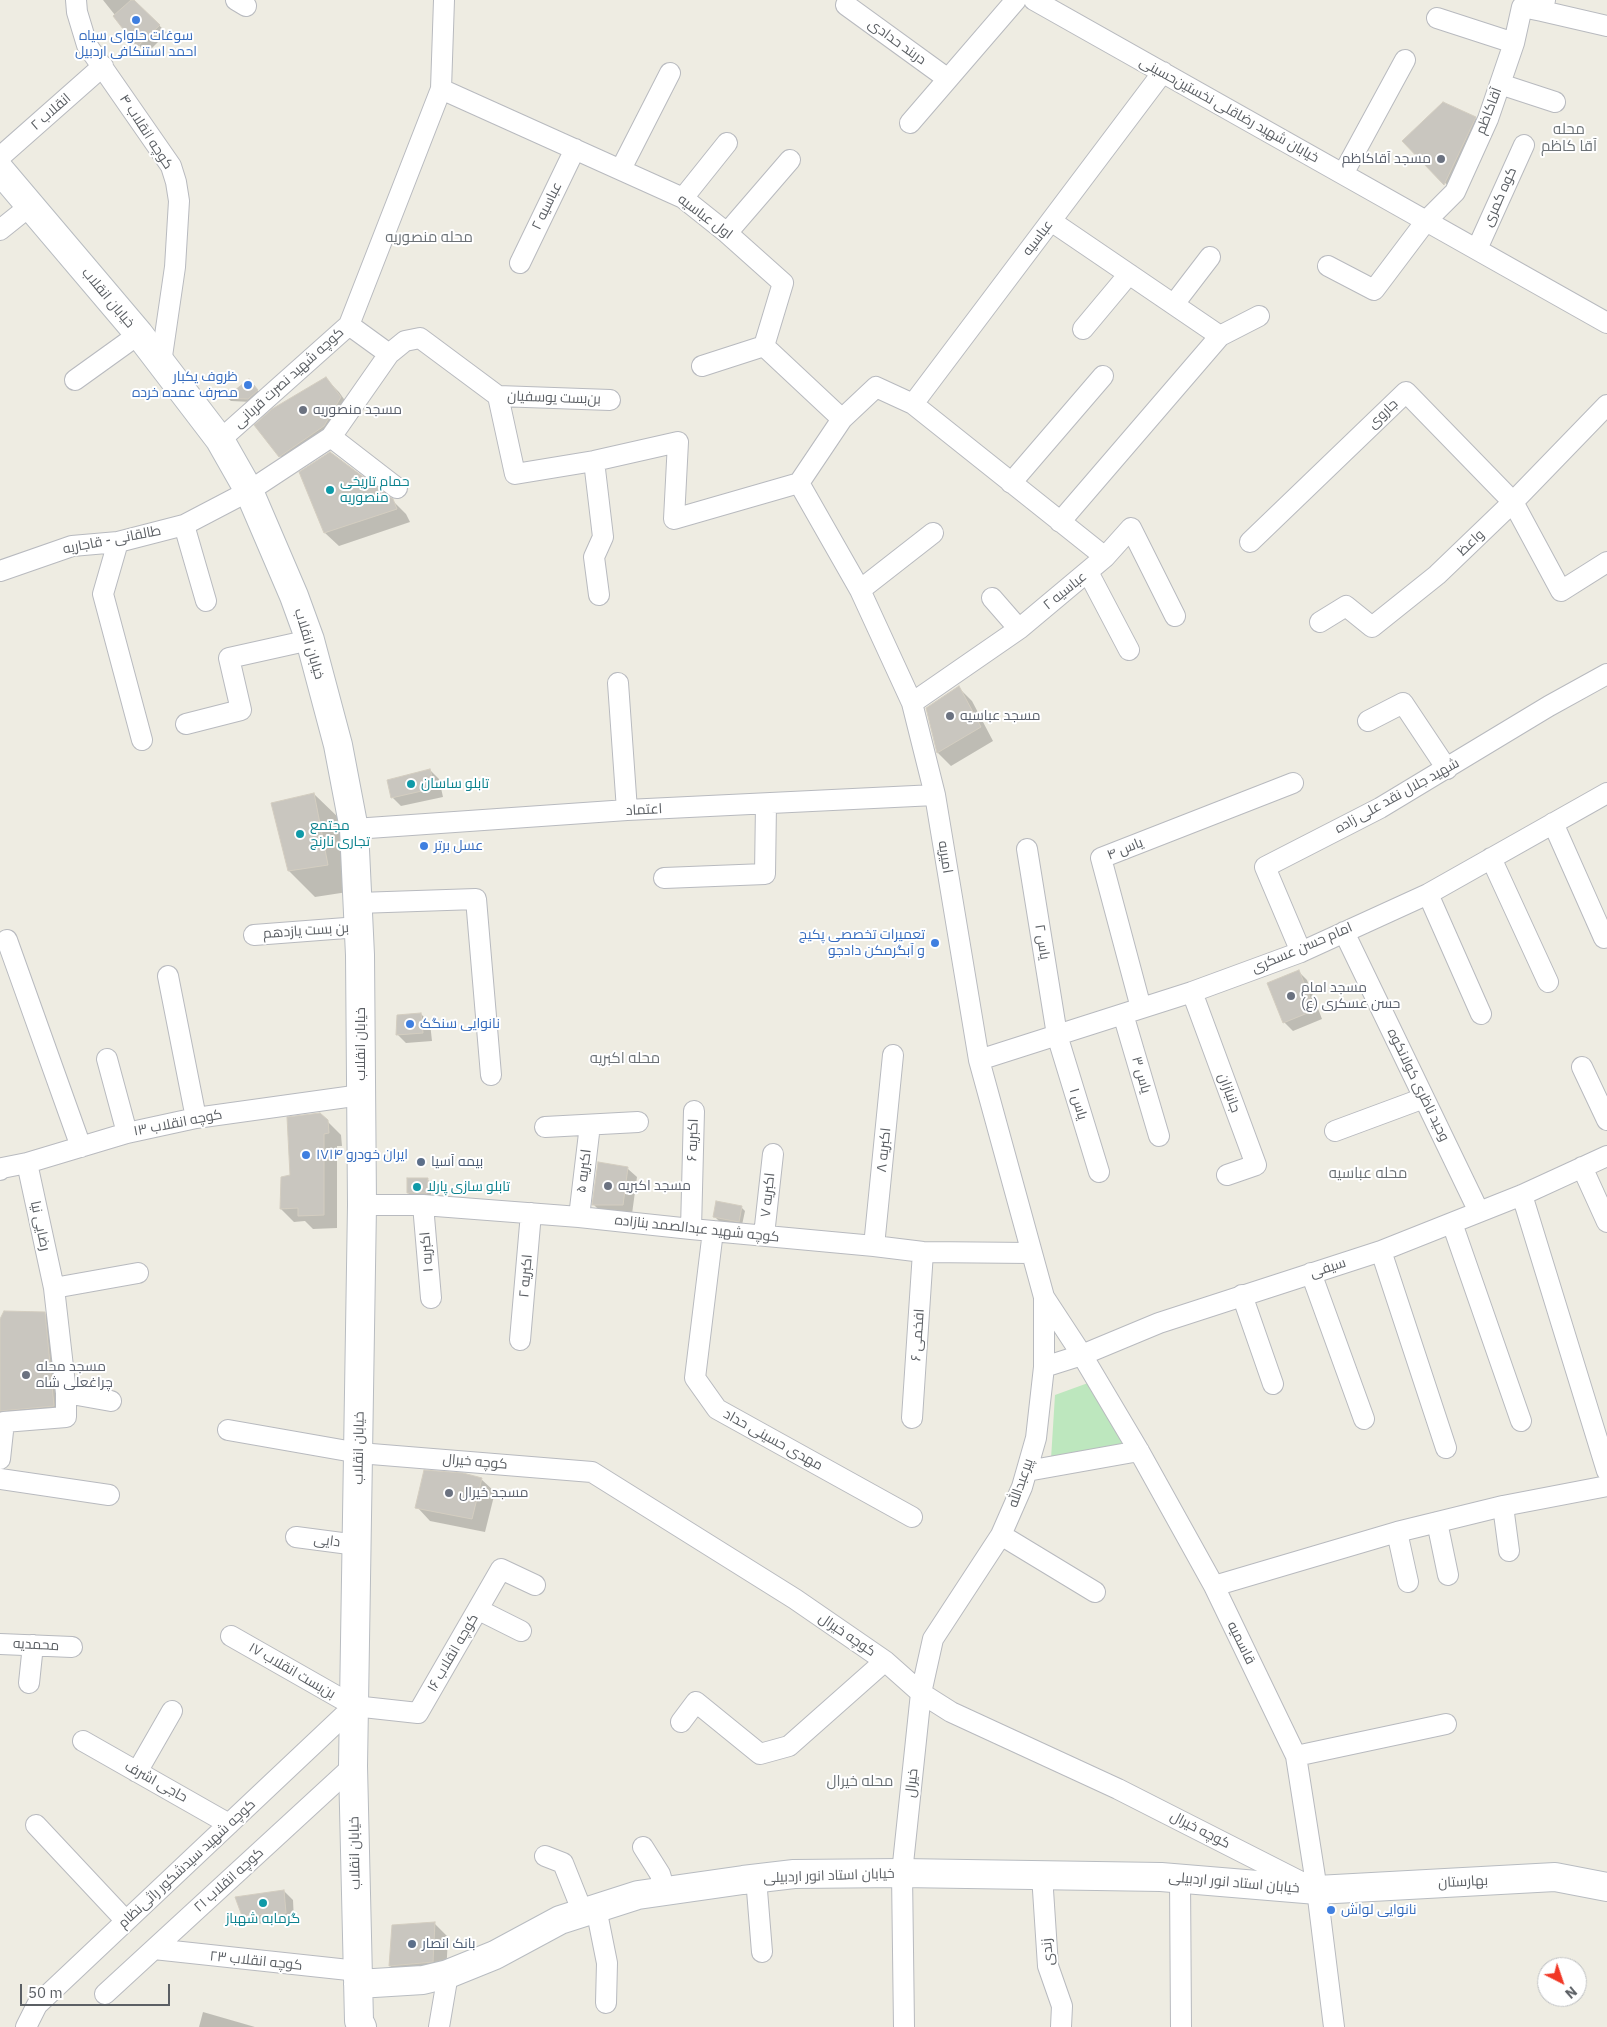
<!DOCTYPE html>
<html>
<head>
<meta charset="utf-8">
<style>
  body { margin:0 }
  #map { position:relative; width:1607px; height:2027px; overflow:hidden; background:#eeece2; font-family:"IBM Plex Sans",sans-serif }
  canvas { display:block }
  .north { position:absolute; left:1537px; top:1957px; width:50px; height:50px; box-sizing:border-box; background:#fff; border:1px solid #bdbfc1; border-radius:50%; rotate:139deg; font-size:14px; font-weight:700; line-height:20px; text-align:center; color:#5b5f64 }
  .north::after { content:''; display:block; margin:auto; width:18px; height:22px; background:#f13725; clip-path:polygon(50% 0,100% 100%,50% 72%,0 100%) }
  .scale { position:absolute; left:20px; top:1984px; width:150px; height:22px; box-sizing:border-box; border:2px solid #5b5f64; border-top:0; padding-left:6px; font-size:15px; line-height:18px; white-space:nowrap; color:#5b5f64; -webkit-text-stroke:4px #fff; paint-order:stroke }
</style>
</head>
<body>
<div id="map">
<canvas width="1607" height="2027"></canvas>
<div class="north">N</div>
<div class="scale">50 m</div>
</div>
<script>
const ctx = document.querySelector('canvas').getContext('2d');
ctx.lineJoin = 'round';
function paint(path, color) { ctx.fillStyle = color; ctx.fill(path, 'evenodd'); }
const toPath = rows => new Path2D(rows.map(r => 'M' + r).join(''));
function stroke(path, color, width, dash) { ctx.strokeStyle = color; ctx.lineWidth = width; ctx.lineCap = dash ? 'butt' : 'round'; ctx.setLineDash(dash || []); ctx.stroke(path); }
function label(font, color, halo, rows, align = 'center') {
  ctx.font = font + ' "IBM Plex Sans",Cairo,sans-serif'; ctx.lineWidth = 4; ctx.setLineDash([]); ctx.textBaseline = 'middle'; ctx.strokeStyle = halo; ctx.fillStyle = color; for (const [text, x, y, turn = 0] of rows) {
    ctx.save(); ctx.translate(x, y); ctx.rotate((+turn || 0) * Math.PI / 180); ctx.textAlign = isNaN(turn) ? turn : align; if (halo) ctx.strokeText(text, 0, 0); ctx.fillText(text, 0, 0); ctx.restore();
  }
}
paint(toPath([
  [1088,1383,1126,1446,1051,1459,1055,1395]
]), '#bde7be');
paint(toPath([
  [103,0,133,0,167,33,146,54],
  [1475,118,1488,131,1458,196,1404,141],
  [325,378,339,392,353,412,293,470,280,456],
  [249,381,261,395,252,402,231,401,227,398],
  [392,500,406,514,410,522,339,546,325,533],
  [959,688,972,701,993,741,951,766,938,753,927,709],
  [430,770,439,779,443,797,401,806,392,797],
  [314,794,341,820,354,891,315,897,289,871],
  [1299,972,1307,980,1322,1019,1293,1031,1284,1022],
  [421,1014,430,1023,432,1041,406,1043,397,1034],
  [320,1114,341,1135,342,1146,337,1146,337,1228,313,1229,305,1221,294,1222,281,1209,282,1178,291,1177],
  [599,1163,628,1169,637,1177,632,1214,602,1213,594,1205],
  [427,1179,431,1183,431,1197,412,1197,408,1193],
  [741,1207,745,1211,742,1225,719,1221,715,1217],
  [44,1313,62,1331,71,1423,0,1424,0,1322],
  [481,1479,495,1492,485,1532,430,1521,417,1507],
  [284,1891,293,1900,294,1921,252,1924,243,1916],
  [434,1923,448,1937,446,1975,403,1979,390,1966,393,1926],
  [203,2012,255,2027,199,2027]
]), '#0003');
const building = toPath([
  [131,0,134,0,160,25,137,47,113,16,131,0],
  [1443,102,1476,117,1444,185,1402,141,1443,102],
  [326,377,341,397,324,426,279,457,254,425,272,409,326,377],
  [249,379,258,390,248,399,225,398,249,379],
  [330,452,393,499,397,509,324,533,299,472,330,452],
  [959,686,981,727,937,753,926,708,959,686],
  [430,769,435,788,391,798,387,780,430,769],
  [314,793,328,865,288,871,271,803,314,793],
  [1299,970,1315,1010,1283,1023,1267,983,1299,970],
  [421,1013,423,1033,396,1035,397,1015,421,1013],
  [320,1113,328,1120,329,1133,324,1134,324,1215,298,1216,298,1208,280,1209,281,1177,290,1175,287,1117,320,1113],
  [598,1162,628,1167,623,1205,592,1205,598,1162],
  [407,1178,428,1178,427,1193,407,1193,407,1178],
  [716,1201,742,1206,739,1222,713,1217,716,1201],
  [4,1311,45,1312,54,1406,0,1411,0,1319,4,1311],
  [424,1470,463,1473,482,1478,472,1519,415,1508,424,1470],
  [284,1890,286,1913,242,1916,235,1897,284,1890],
  [435,1922,433,1962,389,1966,392,1925,435,1922]
]);
paint(building, '#c9c6bf');
stroke(building, '#d3cdc0', 1);
const street = toPath([
  [76,0,77,12,87,45,171,166,176,182,179,201,175,267,161,363],
  [236,0,246,6],
  [1034,0,1607,323],
  [1545,0,1542,11,1607,26],
  [846,5,948,79],
  [1437,18,1514,43],
  [1500,84,1555,102],
  [441,89,683,198,727,233,783,283,764,346,702,366],
  [910,123,1016,0],
  [0,157,103,66],
  [621,169,670,73],
  [1343,174,1405,60],
  [683,198,727,143],
  [1051,221,1220,336],
  [0,230,30,206],
  [727,233,790,160],
  [1477,249,1524,145],
  [520,263,575,149],
  [1328,266,1374,290,1426,221,1455,192,1488,119,1514,43,1522,7,1542,11],
  [1174,304,1210,257],
  [349,325,389,354],
  [1083,329,1129,274],
  [764,346,842,419],
  [75,380,139,334],
  [498,396,610,400],
  [913,404,1163,72],
  [331,437,397,488],
  [220,440,349,325,441,89,444,0],
  [594,461,603,537,594,557,599,595],
  [799,483,860,590,912,703,935,795,979,1060,1044,1297,1044,1367,1036,1438,1022,1487,1001,1535,933,1639,921,1693,902,1873,904,2027],
  [799,483,842,419,876,387,913,404,1105,557],
  [1011,483,1103,376],
  [1060,522,1220,336,1259,316],
  [184,525,206,601],
  [118,542,103,594,142,740],
  [1250,542,1406,392,1513,502,1561,591,1607,562],
  [0,571,72,546,118,542,184,525,249,491,331,437,389,354,405,341,420,338,498,396,515,474,594,461,678,442,674,519,799,483],
  [1088,572,1129,650],
  [860,590,933,533],
  [992,598,1019,629],
  [1320,622,1346,606,1372,627,1437,575,1513,502,1607,405],
  [618,683,627,810],
  [912,703,1019,629,1105,557,1131,528,1175,616],
  [1368,721,1403,703,1447,769],
  [186,724,241,710,229,658,310,640],
  [1553,823,1604,938],
  [354,829,627,810,935,795],
  [1027,849,1057,1035,1099,1172],
  [1491,858,1548,982],
  [664,878,765,874,766,804],
  [1428,894,1481,1014],
  [358,903,476,899,491,1075],
  [1344,932,1479,1212],
  [254,935,359,927],
  [7,940,81,1147],
  [1301,952,1265,867,1380,808,1549,706,1607,674],
  [168,976,196,1118],
  [1192,992,1256,1165,1227,1175],
  [1141,1008,1101,858,1293,783],
  [1123,1014,1159,1136],
  [107,1059,127,1133],
  [979,1060,1192,992,1301,952,1428,894,1607,793],
  [1582,1067,1607,1120],
  [545,1127,638,1122],
  [1335,1131,1424,1098],
  [1582,1167,1607,1222],
  [0,1170,2,1168,27,1163,127,1133,196,1118,361,1095],
  [1522,1195,1607,1471],
  [362,1205,423,1205,579,1217,691,1229,874,1246,923,1252,1031,1253],
  [423,1205,431,1298],
  [579,1217,590,1125],
  [1452,1223,1521,1421],
  [691,1229,694,1111],
  [713,1231,695,1378,717,1409,912,1517],
  [764,1235,773,1154],
  [874,1246,893,1055],
  [1381,1251,1446,1448],
  [1311,1273,1364,1419],
  [54,1288,138,1273],
  [1242,1295,1273,1384],
  [1044,1297,1082,1355,1139,1451,1214,1586,1296,1756,1317,1890,1334,2027],
  [520,1340,531,1213],
  [1044,1367,1082,1355,1159,1323,1381,1251,1522,1195,1607,1156],
  [66,1393,111,1401],
  [912,1418,923,1252],
  [228,1430,359,1453,592,1472,795,1599,885,1661,921,1693,951,1712,1118,1789,1307,1885],
  [0,1459,4,1422,66,1417,66,1393,54,1288,27,1163],
  [1027,1471,1139,1451],
  [0,1479,109,1495],
  [1503,1506,1509,1551],
  [1437,1522,1448,1575],
  [1397,1532,1408,1582],
  [1001,1535,1095,1592],
  [296,1537,357,1545],
  [1214,1586,1397,1532,1503,1506,1607,1486],
  [479,1610,521,1631],
  [231,1636,354,1706,418,1713,501,1569,535,1585],
  [0,1644,72,1647],
  [29,1683,33,1645],
  [681,1722,696,1702,760,1754,789,1746,885,1661],
  [83,1741,229,1824],
  [1296,1756,1446,1724],
  [137,1772,172,1711],
  [36,1825,126,1921],
  [643,1847,660,1874,665,1891],
  [545,1856,563,1863,583,1913],
  [1042,1875,1048,1966,1062,2006,1061,2027],
  [756,1878,762,1952],
  [1180,1878,1181,2027],
  [596,1908,607,1963,606,2003],
  [154,1949,358,1971],
  [105,1994,353,1766],
  [26,2027,37,2005,354,1706],
  [439,2027,448,1974]
]);
const secondary = toPath([
  [0,170,139,334,220,440,249,491,294,596,310,640,338,745,354,829,360,955,362,1205,353,1766,359,2021,362,2027],
  [358,1984,423,1980,448,1974,495,1955,560,1920,638,1895,743,1880,794,1874,902,1873,1161,1877,1317,1890,1555,1877,1607,1887]
]);
stroke(street, '#b8babf', 22);
stroke(secondary, '#b8bcc1', 30);
stroke(street, '#fff', 20);
stroke(secondary, '#fff', 28);
for (const [x, y, r, color] of [
  [136,20,5,"#3f7fe0"],
  [1441,159,5,"#6b7280"],
  [248,385,5,"#3f7fe0"],
  [303,410,5,"#6b7280"],
  [330,490,5,"#0f9aa8"],
  [950,716,5,"#6b7280"],
  [411,784,5,"#0f9aa8"],
  [300,834,5,"#0f9aa8"],
  [424,846,5,"#3f7fe0"],
  [935,943,5,"#3f7fe0"],
  [1291,996,5,"#6b7280"],
  [410,1024,5,"#3f7fe0"],
  [306,1155,5,"#3f7fe0"],
  [421,1162,5,"#5c6f8a"],
  [608,1186,5,"#6b7280"],
  [417,1187,5,"#0f9aa8"],
  [26,1375,5,"#6b7280"],
  [449,1493,5,"#6b7280"],
  [263,1903,5,"#0f9aa8"],
  [1331,1910,5,"#3f7fe0"],
  [412,1944,5,"#5c6f8a"]
]) { const dot = new Path2D(); dot.arc(x, y, r, 0, 2 * Math.PI); ctx.fillStyle = color; ctx.fill(dot); stroke(dot, '#fff', 2); }
label('14px', '#366cbe', '#fff', [
  ["سوغات حلوای سیاه",136,36,"center"],
  ["احمد استنکافی اردبیل",136,52,"center"],
  ["ظروف یکبار",238,377,"right"],
  ["مصرف عمده خرده",238,393,"right"],
  ["عسل برتر",434,846],
  ["تعمیرات تخصصی پکیج",925,935,"right"],
  ["و آبگرمکن دادجو",925,951,"right"],
  ["نانوایی سنگک",420,1024],
  ["ایران خودرو ۱۷۱۴",316,1155],
  ["نانوایی لواش",1341,1910]
], 'left');
label('14px', '#5b5f64', '#fff', [
  ["دربند حدادی",897,42,36],
  ["خیابان شهید رضاقلی نخستین‌حسینی",1229,110,29],
  ["آقاکاظم",1489,111,-69],
  ["انقلاب ۲",51,112,-41],
  ["کوچه انقلاب ۴",146,132,57],
  ["کوه کمری",1500,197,-66],
  ["عباسیه ۲",547,206,-64],
  ["اول عباسیه",705,217,37],
  ["عباسیه",1038,238,-53],
  ["خیابان انقلاب",108,298,50],
  ["کوچه شهید نصرت قربانی",289,378,-42],
  ["بن‌بست یوسفیان",554,398,2],
  ["جاروی",1383,414,-44],
  ["طالقانی - قاجاریه",112,540,-11],
  ["واعظ",1471,543,-44],
  ["عباسیه ۲",1065,591,-39],
  ["خیابان انقلاب",309,644,73],
  ["شهید جلال نقد علی زاده",1397,796,-29],
  ["اعتماد",644,810,-3],
  ["یاس ۴",1125,849,-22],
  ["امیریه",945,857,81],
  ["بن بست یازدهم",306,931,-4],
  ["یاس ۲",1042,942,81],
  ["امام حسن عسکری",1302,948,-23],
  ["خیابان انقلاب",361,1044,-90],
  ["یاس ۳",1141,1075,74],
  ["وحید ناظری کولانکوه",1418,1085,64],
  ["جانبازان",1229,1093,70],
  ["یاس ۱",1078,1104,73],
  ["کوچه انقلاب ۱۳",178,1123,-11],
  ["اکبریه ۶",693,1140,-88],
  ["اکبریه ۸",884,1150,-84],
  ["اکبریه ۵",584,1171,-83],
  ["اکبریه ۷",768,1195,-84],
  ["رضایی نیا",40,1226,78],
  ["کوچه شهید عبدالصمد بنازاده",697,1229,6],
  ["اکبریه ۱",427,1252,-95],
  ["سیفی",1328,1268,-18],
  ["اکبریه ۲",526,1276,-85],
  ["افخمی ۶",918,1335,-86],
  ["مهدی حسینی حداد",773,1440,29],
  ["خیابان انقلاب",359,1448,-89],
  ["کوچه خیرال",475,1462,5],
  ["پیرعبدالله",1021,1483,-71],
  ["دایی",327,1541,7],
  ["کوچه خیرال",847,1635,34],
  ["قاسمیه",1241,1643,64],
  ["محمدیه",36,1645,3],
  ["کوچه انقلاب ۱۶",453,1653,-60],
  ["بن‌بست انقلاب ۱۷",292,1671,30],
  ["حاجی اشرف",156,1782,29],
  ["خیرال",912,1783,-84],
  ["کوچه خیرال",1200,1830,27],
  ["خیابان انقلاب",355,1853,-91],
  ["کوچه شهید سیدشکور راثی‌نظام",187,1864,-43],
  ["خیابان استاد انور اردبیلی",829,1876,-2],
  ["کوچه انقلاب ۲۱",229,1880,-42],
  ["بهارستان",1463,1882,-3],
  ["خیابان استاد انور اردبیلی",1234,1883,5],
  ["زندی",1048,1952,-96],
  ["کوچه انقلاب ۲۳",256,1961,6]
]);
label('14px', '#5b616d', '#fff', [
  ["مسجد آقاکاظم",1431,159,"right"],
  ["مسجد منصوریه",313,410],
  ["مسجد عباسیه",960,716],
  ["مسجد امام",1301,988],
  ["حسن عسکری (ع)",1301,1004],
  ["مسجد اکبریه",618,1186],
  ["مسجد محله",36,1367],
  ["چراغعلی شاه",36,1383],
  ["مسجد خیرال",459,1493]
], 'left');
label('14px', '#0d838f', '#fff', [
  ["حمام تاریخی",340,482],
  ["منصوریه",340,498],
  ["تابلو ساسان",421,784],
  ["مجتمع",310,826],
  ["تجاری نارنج",310,842],
  ["تابلو سازی پارلا",427,1187],
  ["گرمابه شهباز",263,1919,"center"]
], 'left');
label('14px', '#4e5e75', '#fff', [
  ["بیمه آسیا",431,1162],
  ["بانک انصار",422,1944]
], 'left');
label('15px', '#6b7176', '#fff', [
  ["محله",1569,130],
  ["آقا کاظم",1569,147],
  ["محله منصوریه",429,238],
  ["محله اکبریه",625,1059],
  ["محله عباسیه",1368,1174],
  ["محله خیرال",860,1782]
]);
</script>
</body>
</html>
